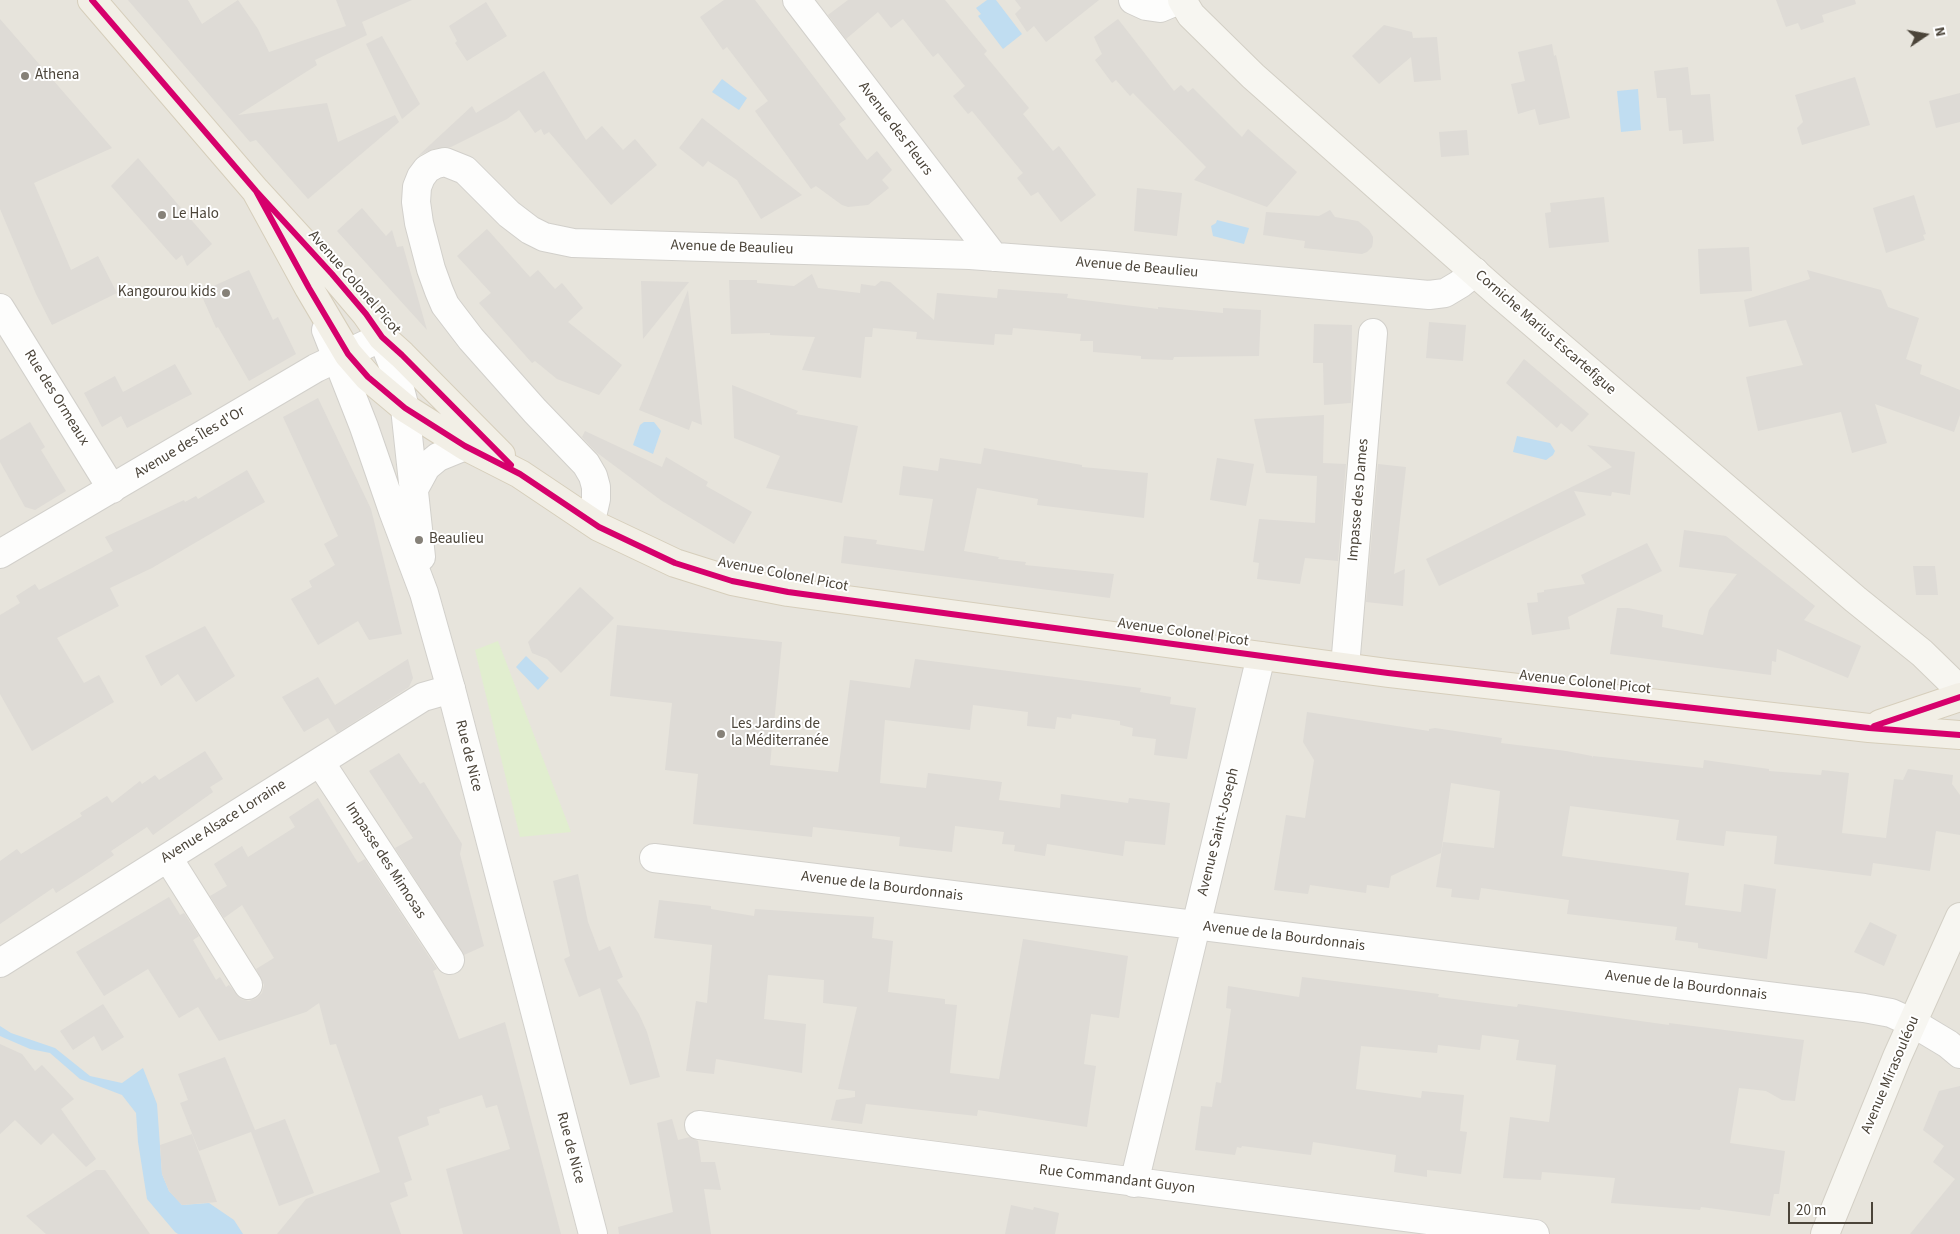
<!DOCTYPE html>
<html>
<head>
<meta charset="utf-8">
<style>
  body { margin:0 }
  #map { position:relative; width:1960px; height:1234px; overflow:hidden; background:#f4f2ee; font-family:"Source Sans 3",sans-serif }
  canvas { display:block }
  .north { position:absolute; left:1900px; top:10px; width:50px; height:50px; -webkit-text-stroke:4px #fff; paint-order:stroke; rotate:78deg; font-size:14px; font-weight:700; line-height:20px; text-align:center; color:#4b4439 }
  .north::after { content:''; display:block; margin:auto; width:18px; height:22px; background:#4b4439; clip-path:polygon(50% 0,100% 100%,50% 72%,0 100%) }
  .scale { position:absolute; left:1788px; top:1202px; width:85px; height:22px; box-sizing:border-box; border:2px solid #4b4439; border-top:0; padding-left:6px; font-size:15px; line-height:18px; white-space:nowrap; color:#4b4439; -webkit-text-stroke:4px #fff; paint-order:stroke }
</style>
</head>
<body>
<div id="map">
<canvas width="1960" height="1234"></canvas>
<div class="north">N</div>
<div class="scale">20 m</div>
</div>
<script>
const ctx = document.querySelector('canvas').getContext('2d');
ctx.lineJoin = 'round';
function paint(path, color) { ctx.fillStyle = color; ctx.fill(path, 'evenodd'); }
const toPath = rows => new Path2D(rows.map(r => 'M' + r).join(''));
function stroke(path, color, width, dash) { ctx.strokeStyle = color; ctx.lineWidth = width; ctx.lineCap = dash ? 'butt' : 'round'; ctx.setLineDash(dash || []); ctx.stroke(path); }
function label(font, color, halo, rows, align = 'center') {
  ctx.font = font + ' "Source Sans 3",sans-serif'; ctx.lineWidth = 4; ctx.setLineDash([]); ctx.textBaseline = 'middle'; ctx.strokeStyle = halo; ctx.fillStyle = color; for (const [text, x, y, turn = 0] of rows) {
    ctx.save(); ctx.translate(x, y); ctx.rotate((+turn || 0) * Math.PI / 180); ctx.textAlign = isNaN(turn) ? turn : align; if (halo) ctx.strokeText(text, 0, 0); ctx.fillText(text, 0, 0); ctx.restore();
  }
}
paint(toPath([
  [0,0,1960,0,1960,1234,0,1234]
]), '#e7e4dc');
paint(toPath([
  [498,641,571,832,520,837,475,650]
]), '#e1eecf');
paint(toPath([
  [987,0,996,0,1022,34,1003,49,978,16,981,14,976,8],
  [722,79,747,98,739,110,712,92],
  [1638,89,1641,130,1621,132,1617,91],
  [1217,220,1249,228,1244,244,1213,236,1211,226,1216,223],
  [644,422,654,422,661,431,653,454,633,445,640,425],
  [1517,436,1550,443,1555,451,1553,455,1546,460,1513,452],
  [526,656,549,678,538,690,516,667],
  [0,1026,11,1033,55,1048,90,1076,122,1083,143,1068,157,1104,162,1174,169,1191,182,1205,209,1203,234,1220,243,1234,178,1234,175,1232,147,1199,138,1142,136,1113,122,1095,80,1079,50,1053,30,1049,0,1036]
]), '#c0ddf1');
paint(toPath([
  [128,0,188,0,202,24,238,0,258,29,269,52,346,26,336,0,412,0,362,22,367,35,315,60,317,65,238,115,327,103,338,142,395,115,399,122,308,199,256,140,250,142],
  [724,0,755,0,846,119,839,124,867,160,877,151,892,170,882,180,889,188,868,205,848,207,842,205,816,186,811,189,755,111,768,101,727,47,723,50,700,17],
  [848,0,945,0,987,51,984,54,1029,108,1023,114,1053,151,1059,146,1096,195,1061,222,1038,192,1031,196,1017,178,1023,173,972,111,968,114,953,96,965,86,938,53,933,57,903,19,891,28,878,12,846,39,828,15],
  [1015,0,1099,0,1046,42,1034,26,1027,32,1015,14,1021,8],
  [1776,0,1855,0,1856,4,1822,15,1824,22,1801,30,1798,23,1786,27],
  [486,2,507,36,467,61,455,43,457,41,449,26],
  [0,19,112,148,34,183,71,270,98,256,117,293,52,325,36,294,0,209],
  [1118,19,1174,91,1181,85,1188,92,1193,88,1242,137,1248,129,1297,172,1267,207,1194,180,1206,167,1133,93,1130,96,1116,80,1112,83,1095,60,1102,54,1094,37],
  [1384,25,1412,32,1413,38,1437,37,1441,80,1414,82,1411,57,1379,84,1352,56],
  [382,36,420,104,402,119,366,44],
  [1552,44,1554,56,1556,55,1570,118,1539,125,1535,109,1518,114,1511,84,1525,81,1518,52],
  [1688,67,1691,95,1710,94,1714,141,1683,144,1682,130,1669,131,1666,98,1657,98,1654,71],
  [544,71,586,140,602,126,623,150,635,139,657,165,611,205,549,132,544,135,541,129,535,133,519,110,507,119,451,147,433,149,418,156,472,106,476,113],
  [1855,77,1870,125,1802,145,1797,128,1803,122,1795,95],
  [1960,93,1960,122,1936,128,1929,101],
  [702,118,802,195,761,219,737,180,708,161,703,167,679,148],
  [1467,130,1469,155,1441,157,1439,132],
  [138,158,212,244,187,266,182,255,176,260,111,186],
  [1137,188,1182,193,1177,236,1134,231],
  [1914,195,1926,234,1923,235,1925,240,1886,253,1873,208],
  [1604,197,1609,242,1549,248,1545,213,1551,212,1550,203],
  [362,208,386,236,392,230,397,247,403,246,427,330,337,231],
  [1330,210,1335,217,1358,221,1369,230,1373,237,1373,242,1372,247,1367,252,1362,254,1304,248,1305,241,1263,235,1266,212,1319,216],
  [487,229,530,277,538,270,555,289,562,283,583,308,568,322,622,365,599,395,557,379,535,361,532,363,479,303,491,293,457,256],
  [1749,247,1752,291,1700,294,1698,249],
  [249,270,273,320,278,317,296,354,249,381,218,327,216,328,200,292],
  [1807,270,1881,290,1888,307,1919,318,1906,359,1922,365,1920,374,1960,390,1960,415,1954,432,1875,404,1887,443,1852,453,1841,412,1758,431,1746,377,1803,365,1786,320,1749,327,1744,300,1810,279],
  [812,274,818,288,860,293,861,284,875,286,881,281,890,282,934,320,937,293,997,298,998,289,1068,294,1067,298,1158,309,1158,307,1223,313,1223,308,1261,310,1259,356,1174,357,1173,360,1141,359,1141,356,1093,352,1093,341,1080,341,1081,334,1013,328,1012,335,995,334,994,345,916,339,917,332,873,328,872,337,865,337,861,378,802,370,815,337,770,335,770,333,731,334,729,280,757,280,757,283,794,286],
  [641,281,689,282,643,339],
  [688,290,702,425,692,421,689,430,639,410],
  [1429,322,1466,325,1463,361,1426,358],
  [1314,324,1352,325,1351,403,1324,405,1323,363,1313,363],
  [1524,359,1589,414,1572,432,1561,423,1557,428,1506,383],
  [175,364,192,394,127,428,121,416,102,427,84,393,115,376,123,392],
  [732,385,798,411,796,414,858,426,842,503,766,488,780,456,734,438],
  [318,398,371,509,402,634,369,640,358,621,318,645,291,599,312,587,309,581,335,565,324,544,338,536,283,417],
  [1324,415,1323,463,1346,464,1338,561,1305,558,1300,584,1257,579,1259,563,1253,562,1259,519,1315,523,1317,476,1266,473,1254,419],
  [30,422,45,447,41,450,66,491,35,510,25,507,0,462,0,440],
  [585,431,662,467,666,457,708,482,706,486,752,512,734,544,662,501,596,452,582,437],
  [1587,445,1635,452,1630,495,1612,492,1611,496,1574,491,1586,515,1439,586,1426,559,1612,467],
  [984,448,1082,465,1082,467,1148,473,1144,518,1037,505,1038,499,977,488,964,551,999,557,998,559,1026,562,1025,565,1114,574,1110,598,841,563,844,536,877,540,876,544,924,551,933,499,899,495,903,466,938,471,940,458,981,464],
  [1217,458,1254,464,1246,506,1210,500],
  [1378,464,1406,467,1394,574,1405,569,1403,606,1366,602],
  [247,470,265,502,152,568,110,588,119,606,57,638,84,683,99,675,114,702,32,751,0,694,0,615,20,603,16,596,35,584,39,590,113,551,105,537,184,500,185,502,196,496,198,499],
  [1684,530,1726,536,1815,606,1804,620,1861,646,1848,678,1777,649,1776,662,1772,661,1771,675,1610,654,1617,608,1628,608,1663,615,1662,627,1703,635,1709,610,1737,574,1679,567],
  [1647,543,1662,571,1568,617,1570,629,1532,635,1527,603,1538,602,1537,593,1544,592,1544,590,1585,584,1581,575],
  [1913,566,1935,566,1938,595,1916,595],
  [580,587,614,618,561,673,547,659,532,653,528,642],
  [617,625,782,642,770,765,838,772,850,680,910,688,915,659,1141,688,1140,692,1171,697,1170,704,1196,708,1187,759,1154,755,1156,739,1132,736,1133,728,1120,725,1120,721,1072,714,1071,719,1057,717,1055,729,1027,726,1028,712,973,705,970,730,885,720,880,783,926,788,928,773,1002,782,999,800,1060,808,1061,794,1128,803,1129,798,1170,803,1165,845,1125,841,1123,856,1047,844,1045,856,1014,851,1015,845,1002,844,1004,832,955,826,952,852,899,846,900,837,813,827,812,837,693,824,698,774,665,770,672,703,610,696],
  [205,626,235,676,196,702,178,674,161,686,145,656],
  [408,659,413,678,409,687,337,733,328,718,304,732,282,697,318,677,335,705],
  [1307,712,1429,731,1429,729,1435,728,1502,738,1501,743,1566,751,1592,756,1593,758,1593,756,1703,768,1704,760,1769,769,1769,771,1821,775,1822,770,1849,773,1842,833,1886,838,1894,779,1903,780,1908,769,1953,775,1952,784,1960,795,1960,835,1936,831,1930,871,1873,863,1871,876,1774,864,1777,836,1726,831,1724,846,1676,840,1679,820,1570,806,1562,856,1689,873,1685,905,1741,912,1744,884,1776,889,1767,959,1698,948,1698,943,1675,940,1677,927,1567,914,1569,900,1481,888,1479,900,1451,897,1452,889,1436,887,1443,842,1494,848,1500,791,1451,783,1441,853,1391,876,1389,888,1367,885,1366,893,1310,885,1308,894,1274,890,1286,815,1305,818,1314,760,1303,742],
  [205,751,223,779,210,787,213,792,153,835,147,827,111,851,114,855,92,870,56,893,53,888,0,924,0,861,17,849,21,854,82,816,80,813,107,796,112,803,140,781,142,784,155,775,159,780],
  [399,753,420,784,424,782,462,844,460,854,484,946,464,955,395,848,413,838,369,771],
  [318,798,358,863,365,859,437,969,433,971,459,1039,505,1022,561,1234,463,1234,446,1169,510,1149,497,1105,486,1108,482,1095,439,1109,440,1113,427,1117,429,1125,398,1137,412,1180,404,1183,408,1196,390,1203,401,1234,277,1234,306,1199,380,1172,336,1044,330,1045,319,1003,306,1012,219,1041,198,1007,179,1018,148,969,104,996,76,952,169,897,180,915,184,913,199,936,193,940,216,980,220,977,226,987,229,985,241,999,249,1001,257,998,262,993,264,985,256,969,274,958,242,905,224,918,210,896,227,886,214,864,242,846,248,857,295,827,289,817],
  [578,874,588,922,599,951,610,946,623,977,617,980,639,1014,647,1032,660,1077,630,1085,600,988,579,997,564,959,570,956,553,881],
  [659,900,711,906,711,909,754,916,755,909,874,917,872,938,893,941,888,992,945,999,945,1004,957,1005,950,1073,999,1079,1023,939,1128,956,1119,1018,1091,1014,1084,1064,1096,1066,1087,1127,978,1110,977,1116,866,1104,862,1124,831,1120,836,1100,855,1097,855,1091,838,1089,857,1007,823,1003,824,980,768,975,764,1019,806,1024,802,1073,716,1059,714,1074,686,1071,696,1001,707,1003,712,945,654,938],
  [1870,922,1897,935,1884,966,1854,952],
  [1302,977,1439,994,1438,997,1517,1007,1518,1004,1669,1025,1669,1023,1804,1040,1795,1101,1782,1100,1766,1091,1739,1088,1730,1143,1785,1151,1779,1194,1774,1194,1770,1216,1701,1207,1700,1210,1611,1203,1615,1178,1542,1172,1541,1180,1503,1178,1510,1117,1549,1122,1556,1065,1516,1060,1519,1040,1482,1035,1480,1050,1438,1045,1437,1053,1361,1046,1356,1089,1421,1098,1422,1091,1464,1095,1460,1131,1467,1132,1461,1174,1427,1170,1427,1177,1394,1172,1396,1155,1313,1142,1311,1155,1242,1146,1241,1148,1237,1147,1235,1155,1195,1150,1201,1106,1212,1107,1216,1082,1221,1083,1231,1009,1226,1008,1228,986,1299,997],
  [103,1004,124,1037,102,1051,94,1036,73,1050,60,1031],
  [0,1044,22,1054,35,1071,42,1065,74,1099,61,1109,96,1159,86,1167,53,1133,41,1145,15,1120,0,1134],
  [225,1057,255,1130,285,1119,314,1193,279,1206,251,1132,199,1151,180,1103,188,1100,178,1074],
  [1960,1086,1960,1234,1910,1234,1955,1179,1933,1162,1944,1146,1923,1130,1939,1091],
  [672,1119,678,1140,690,1137,698,1141,701,1162,715,1162,721,1190,704,1189,711,1234,619,1234,618,1227,673,1212,657,1123],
  [192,1134,217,1202,182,1205,169,1191,162,1174,160,1145],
  [96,1170,105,1170,150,1234,46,1234,26,1216],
  [1011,1205,1033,1210,1034,1207,1059,1213,1055,1234,1005,1234]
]), '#dedbd6');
const minor = toPath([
  [797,0,994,257],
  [1133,0,1146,6,1160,8,1179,0],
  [0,308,112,489],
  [591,521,596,499,596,487,593,476,586,464,535,411,471,339,445,305,439,291,431,269,419,223,416,202,417,187,421,177,427,169,436,164,445,162,465,170,509,214,530,230,544,237,573,243,970,255,1103,265,1429,295,1445,293,1460,284,1475,272],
  [0,554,316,368,382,337],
  [1345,667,1373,333],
  [320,762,450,960],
  [168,858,248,985],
  [654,858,1864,1008,1891,1013,1913,1023,1948,1044,1960,1054],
  [0,963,423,697,451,689],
  [699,1125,1535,1234],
  [1134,1183,1261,656]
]);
const tertiary = toPath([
  [326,330,364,427,393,511,424,593,451,689,593,1234],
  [382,337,395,370,405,408,421,557],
  [414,489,426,467,438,457,465,446]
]);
const secondary = toPath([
  [1182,0,1191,15,1253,76,1498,293,1855,599,1922,653,1960,690],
  [1825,1234,1897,1057,1960,917]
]);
const primary = toPath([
  [92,0,256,191,332,274,366,314,382,337,402,355,501,455],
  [256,191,309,288,348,354,368,377,405,408,465,446,520,474,599,527,675,563,732,581,788,592,1388,673,1869,728,1960,735],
  [1880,724,1960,697]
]);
stroke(minor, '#d2d0cb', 30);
stroke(tertiary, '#d2d0cb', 30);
stroke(secondary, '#d3cfc5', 30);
stroke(primary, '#d6cebb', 30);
stroke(minor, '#fdfdfc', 28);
stroke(tertiary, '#fdfdfc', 28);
stroke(secondary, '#f7f6f1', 28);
stroke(primary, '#f2efe6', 28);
stroke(toPath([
  [92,0,256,191,332,274,366,314,382,337,402,355,511,465],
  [256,191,309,288,348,354,368,377,405,408,465,446,520,474,599,527,675,563,732,581,788,592,1388,673,1869,728,1960,735],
  [1874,726,1960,697]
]), '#d6006c', 6);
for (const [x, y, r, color] of [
  [25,76,5,"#868178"],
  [162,215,5,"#868178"],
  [226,293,5,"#868178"],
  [419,540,5,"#868178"],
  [721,734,5,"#868178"]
]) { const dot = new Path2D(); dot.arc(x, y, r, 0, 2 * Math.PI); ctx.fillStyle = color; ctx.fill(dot); stroke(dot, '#fff', 2); }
label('15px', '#4b4439', '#fff', [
  ["Athena",35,76],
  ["Le Halo",172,215],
  ["Kangourou kids",216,293,"right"],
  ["Beaulieu",429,540],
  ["Les Jardins de",731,725],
  ["la Méditerranée",731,742]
], 'left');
label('15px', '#4b4439', '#fff', [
  ["Avenue des Fleurs",895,129,53],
  ["Avenue de Beaulieu",732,248,2],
  ["Avenue de Beaulieu",1137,268,5],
  ["Avenue Colonel Picot",354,283,49],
  ["Corniche Marius Escartefigue",1545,333,41],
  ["Rue des Ormeaux",56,398,58],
  ["Avenue des Îles d'Or",190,443,-31],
  ["Impasse des Dames",1359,500,-85],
  ["Avenue Colonel Picot",783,575,11],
  ["Avenue Colonel Picot",1183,633,8],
  ["Avenue Colonel Picot",1585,683,6],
  ["Rue de Nice",468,756,76],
  ["Avenue Alsace Lorraine",224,822,-32],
  ["Avenue Saint-Joseph",1219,832,-76],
  ["Impasse des Mimosas",385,861,57],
  ["Avenue de la Bourdonnais",882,887,7],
  ["Avenue de la Bourdonnais",1284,937,7],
  ["Avenue de la Bourdonnais",1686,986,7],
  ["Avenue Mirasouléou",1891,1075,-67],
  ["Rue de Nice",570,1148,75],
  ["Rue Commandant Guyon",1117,1180,7]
]);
</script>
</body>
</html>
